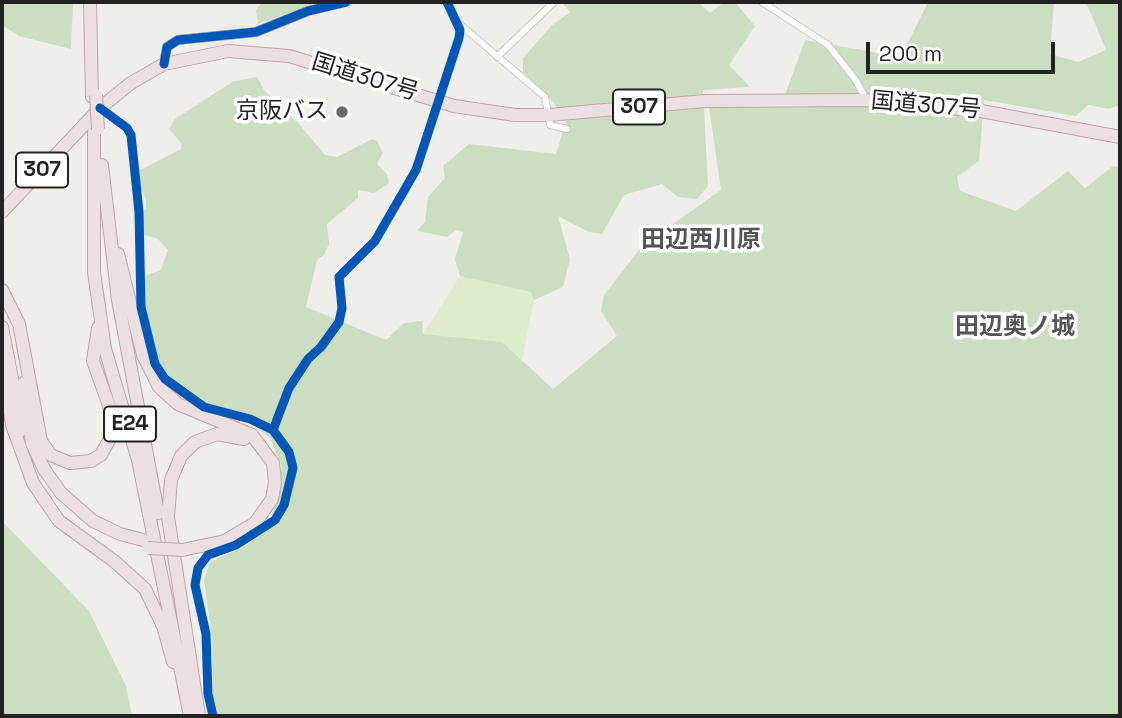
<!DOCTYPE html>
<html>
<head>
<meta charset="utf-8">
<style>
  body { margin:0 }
  #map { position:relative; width:1122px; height:718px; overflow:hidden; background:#f0eeeb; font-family:"Space Grotesk",sans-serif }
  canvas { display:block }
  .frame { position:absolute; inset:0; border:4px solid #222; pointer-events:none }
  .scale { position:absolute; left:866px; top:42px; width:189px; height:32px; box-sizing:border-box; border:4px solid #222; border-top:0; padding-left:9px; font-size:21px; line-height:24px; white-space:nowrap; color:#222; -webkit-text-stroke:5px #fff; paint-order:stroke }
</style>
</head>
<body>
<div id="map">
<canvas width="1122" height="718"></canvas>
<div class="frame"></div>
<div class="scale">200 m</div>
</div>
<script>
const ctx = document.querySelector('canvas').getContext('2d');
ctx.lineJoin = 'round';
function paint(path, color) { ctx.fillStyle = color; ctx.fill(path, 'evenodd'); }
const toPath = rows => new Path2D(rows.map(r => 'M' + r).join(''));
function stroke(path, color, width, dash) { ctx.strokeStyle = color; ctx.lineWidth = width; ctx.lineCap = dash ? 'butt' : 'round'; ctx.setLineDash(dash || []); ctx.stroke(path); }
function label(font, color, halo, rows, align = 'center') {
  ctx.font = font + ' "Space Grotesk","Noto Sans JP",sans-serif'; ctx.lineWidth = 7; ctx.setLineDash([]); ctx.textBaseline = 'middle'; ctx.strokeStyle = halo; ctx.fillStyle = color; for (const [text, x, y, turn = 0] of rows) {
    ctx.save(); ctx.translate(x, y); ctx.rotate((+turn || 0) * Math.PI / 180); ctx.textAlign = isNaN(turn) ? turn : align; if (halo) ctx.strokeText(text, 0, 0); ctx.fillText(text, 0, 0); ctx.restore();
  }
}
paint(toPath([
  [460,276,532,292,534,300,522,360,502,342,423,334]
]), '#ddeccb');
paint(toPath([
  [2,2,73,2,71,49,19,36,2,25],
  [262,2,320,2,258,24,256,10],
  [561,2,698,2,710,13,724,2,735,2,755,26,729,65,750,87,703,90,708,186,697,199,678,197,662,184,624,195,602,234,589,232,558,216,570,259,563,287,534,300,531,292,460,276,455,259,463,232,456,230,447,237,417,231,425,222,428,197,445,178,443,166,469,144,556,154,566,121,553,102,523,72,523,58,551,26,570,12],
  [928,2,1054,2,1050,54,1078,62,1106,50,1086,2,1120,2,1120,105,1109,109,1088,105,1076,116,984,100,979,161,957,177,960,191,1016,211,1068,171,1085,188,1113,166,1120,167,1120,716,218,716,213,696,212,637,204,580,210,562,246,546,270,525,282,467,270,438,247,420,196,400,177,385,159,365,149,334,142,285,147,275,161,270,168,250,158,239,141,234,138,217,146,208,146,200,139,183,140,170,181,149,182,144,169,129,175,119,232,82,257,77,264,90,300,125,325,155,337,157,372,139,377,141,383,153,377,164,387,174,389,183,374,193,358,190,358,198,327,224,329,244,324,255,317,260,306,307,386,340,404,323,422,321,423,334,502,342,553,389,617,336,601,311,604,295,642,246,721,190,709,107,781,106,805,40,901,57],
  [2,521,89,611,126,686,132,716,2,716]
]), '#cbdec1');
const street = toPath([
  [762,2,828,45,855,79,866,99],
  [456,21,545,97,550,125,567,129],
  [497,57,554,2],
  [100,108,127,128,131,135,139,212,141,307,155,364,165,379,204,407,250,419,273,430,289,452,293,468,284,505,275,520,236,545,208,555,198,568,195,585,206,634,208,694,213,716],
  [273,430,289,388,308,359,321,347,339,322,342,308,339,277,375,241,416,170,459,38,460,30,447,2]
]);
const secondary = toPath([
  [164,64,167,47,178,40,256,32,308,11,346,2]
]);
const highway = toPath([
  [90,2,92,97],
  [94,131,94,272,105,349,138,460,190,716],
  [102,165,118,300,158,513],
  [2,212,100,108,131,83,164,64,228,51,289,56,454,106,515,115,549,115,705,101,866,100,981,111,1120,137],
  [118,254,143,355,159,387,178,404,252,435,273,463,275,482,272,499,255,523,225,541,182,550],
  [2,290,19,324,41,441,51,455,70,463,91,461,101,455,113,433,112,414,93,361,98,328],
  [2,327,22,430],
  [2,359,12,425,33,483,59,521,114,561,145,589,163,626,173,662],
  [24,383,32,443,44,469,61,493,93,521,120,534,147,541],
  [199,716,168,517,171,480,181,456,195,442,217,434,244,439]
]);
stroke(street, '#c9c8c7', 8);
stroke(secondary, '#999a82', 10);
stroke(highway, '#c5a2ac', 14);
stroke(street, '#fdfcfc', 6);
stroke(secondary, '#f4f4ed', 9);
stroke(highway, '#ece0e2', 12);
const highwayBridge = toPath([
  [96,95,98,129],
  [148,548,182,550]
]);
stroke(highwayBridge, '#c5a2ac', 14, []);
stroke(highwayBridge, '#ece0e2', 12);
stroke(toPath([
  [164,64,167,47,178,40,256,32,308,11,346,2],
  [100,108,127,128,131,135,139,212,141,307,155,364,165,379,204,407,250,419,273,430,289,452,293,468,284,505,275,520,236,545,208,555,198,568,195,585,206,634,208,694,213,716],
  [273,430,289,388,308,359,321,347,339,322,342,308,339,277,375,241,416,170,459,38,460,30,447,2]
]), '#0057b8', 9);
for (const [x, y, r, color] of [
  [342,112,7,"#6a6968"]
]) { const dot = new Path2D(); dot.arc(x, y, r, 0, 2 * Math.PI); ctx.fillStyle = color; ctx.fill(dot); stroke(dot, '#fff', 2.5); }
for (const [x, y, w] of [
  [639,107,52],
  [42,170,52],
  [130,424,52]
]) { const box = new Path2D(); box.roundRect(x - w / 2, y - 17.5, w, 35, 5); ctx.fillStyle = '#fff'; ctx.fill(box); stroke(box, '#222', 2); }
label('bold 21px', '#222', null, [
  ["307",639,107],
  ["307",42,170],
  ["E24",130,424]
]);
label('23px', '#222', '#fff', [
  ["国道307号",365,78,17],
  ["国道307号",926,106,5]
]);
label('23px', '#222', '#fff', [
  ["京阪バス",328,112]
], 'right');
label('bold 24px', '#555', '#fff', [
  ["田辺西川原",701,240],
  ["田辺奥ノ城",1015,327]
]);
</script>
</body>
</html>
